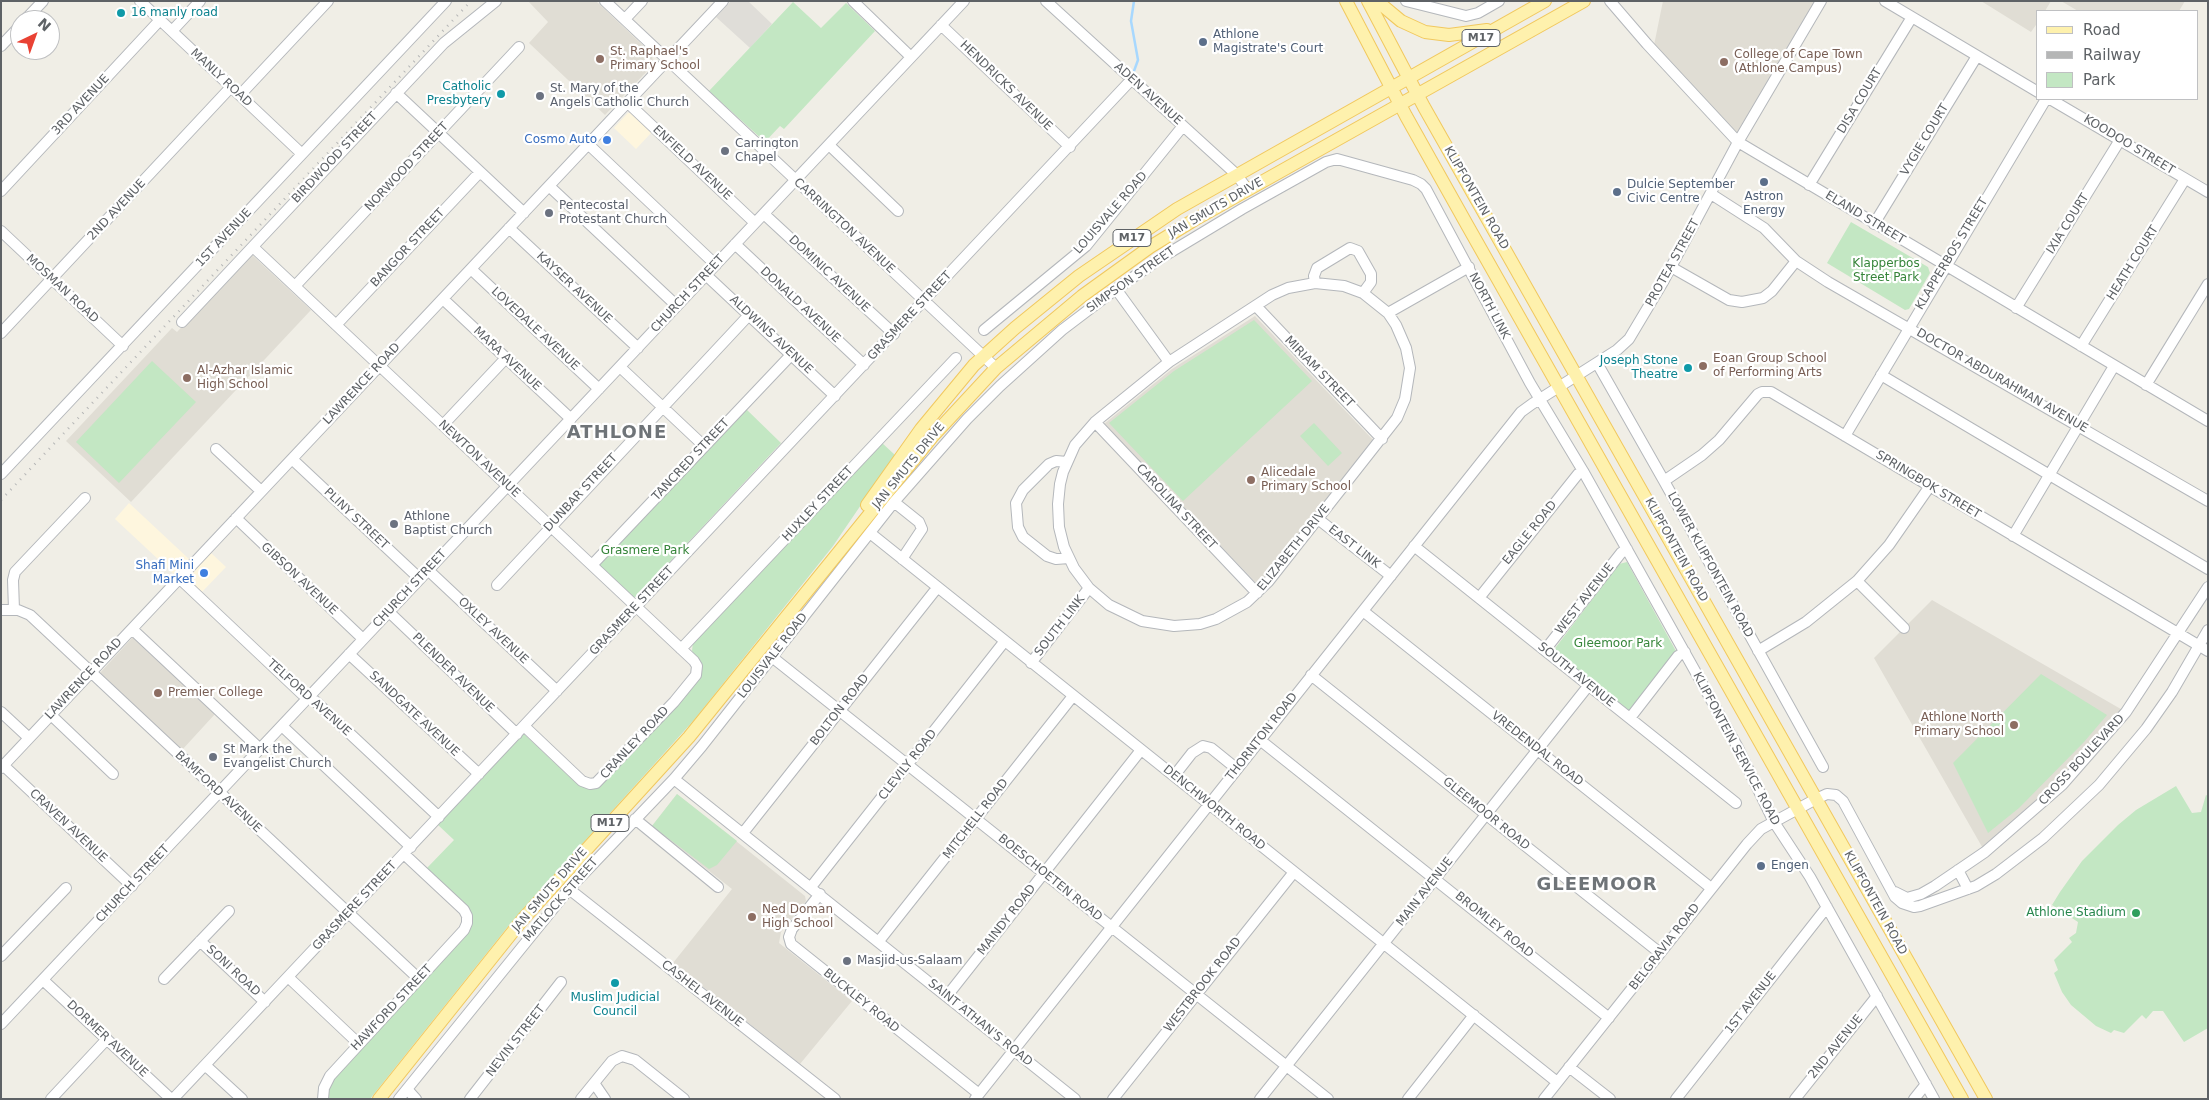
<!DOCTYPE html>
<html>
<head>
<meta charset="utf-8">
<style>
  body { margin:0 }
  #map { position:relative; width:2209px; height:1100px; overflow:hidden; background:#f0eee6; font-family:"DejaVu Sans",sans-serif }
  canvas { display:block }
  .frame { position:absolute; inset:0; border:2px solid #5e6266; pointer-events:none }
  .legend { position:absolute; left:2036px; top:10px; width:162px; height:90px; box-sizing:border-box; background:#fff; border:1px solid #bfc0c2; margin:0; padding:6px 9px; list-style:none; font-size:15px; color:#5e6266 }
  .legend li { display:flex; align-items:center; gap:10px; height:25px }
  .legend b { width:25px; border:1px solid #bfc0c2 }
  .north { position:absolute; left:10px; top:10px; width:50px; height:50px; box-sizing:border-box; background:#fff; border:1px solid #bfc0c2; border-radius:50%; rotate:42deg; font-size:14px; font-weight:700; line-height:20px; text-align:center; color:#5e6266 }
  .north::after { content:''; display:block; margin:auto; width:18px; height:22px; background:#e94234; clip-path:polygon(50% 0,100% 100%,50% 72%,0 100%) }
</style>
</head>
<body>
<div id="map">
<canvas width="2209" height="1100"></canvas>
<div class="frame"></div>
<ul class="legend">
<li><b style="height:6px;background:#fef1ad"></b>Road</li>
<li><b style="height:6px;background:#b5b6b6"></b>Railway</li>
<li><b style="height:14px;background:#c3e7c3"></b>Park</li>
</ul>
<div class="north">N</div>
</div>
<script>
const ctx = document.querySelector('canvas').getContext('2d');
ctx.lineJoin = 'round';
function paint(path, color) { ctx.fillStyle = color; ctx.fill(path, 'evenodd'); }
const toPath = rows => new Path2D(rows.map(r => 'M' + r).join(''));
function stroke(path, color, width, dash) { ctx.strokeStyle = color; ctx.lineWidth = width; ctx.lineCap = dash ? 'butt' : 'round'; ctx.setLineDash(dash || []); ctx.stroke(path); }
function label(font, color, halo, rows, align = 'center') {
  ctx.font = font + ' "DejaVu Sans",sans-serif'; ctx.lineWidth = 4.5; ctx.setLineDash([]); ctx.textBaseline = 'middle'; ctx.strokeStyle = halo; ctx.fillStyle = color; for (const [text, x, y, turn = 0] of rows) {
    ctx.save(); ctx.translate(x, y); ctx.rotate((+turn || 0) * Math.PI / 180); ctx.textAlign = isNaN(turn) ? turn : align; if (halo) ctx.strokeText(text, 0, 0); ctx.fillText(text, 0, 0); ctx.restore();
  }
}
paint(toPath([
  [628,113,633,113,652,132,636,149,614,128],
  [129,503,189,559,174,574,115,519],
  [210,552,226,567,201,593,187,578]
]), '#fef6de');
paint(toPath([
  [731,1,748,1,772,24,750,48,716,17]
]), '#dfddd8');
paint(toPath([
  [528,1,596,1,652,54,653,65,605,115,529,43,548,22],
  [1663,1,1821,1,1738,142,1653,50],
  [1981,1,2051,1,2045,11,2038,11,2038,22,2031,32],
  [2061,1,2185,1,2179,11,2078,11],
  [251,254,311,310,131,502,66,441,172,328,177,332],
  [1255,316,1375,442,1259,586,1104,424,1172,369],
  [1932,600,2126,712,2104,738,1985,852,1874,658],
  [133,637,215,714,182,750,100,673],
  [677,794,805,896,806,901,781,932,779,943,852,1001,800,1064,673,963,732,889,652,826]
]), '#e0ddd4');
paint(toPath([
  [793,2,821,28,846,3,875,31,784,129,780,126,765,142,709,91],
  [1851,222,1928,267,1930,273,1909,309,1905,310,1827,263],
  [1254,320,1312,381,1183,501,1109,423,1174,371],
  [152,361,196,402,119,483,76,442],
  [745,408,781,443,637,597,631,597,598,564],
  [1314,423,1342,453,1328,466,1300,436],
  [881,442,895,455,833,546,694,720,510,924,370,1099,326,1099,330,1084,472,924,471,913,426,869,454,840,437,824,523,733,575,782,588,789,598,787,701,674,701,665,692,651,693,642],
  [1627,562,1677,653,1630,714,1553,651,1619,564],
  [2041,674,2107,715,2084,742,2019,808,1988,833,1953,763],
  [2176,786,2192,813,2201,812,2206,795,2208,796,2208,1028,2184,1042,2163,1011,2153,1011,2146,1019,2142,1015,2124,1033,2114,1030,2111,1033,2096,1026,2071,1005,2062,992,2054,973,2058,970,2054,960,2072,942,2069,938,2076,933,2078,922,2052,905,2060,892,2082,861,2118,825,2136,810],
  [677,794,737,841,717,865,709,869,652,826]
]), '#c3e7c3');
stroke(toPath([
  [1134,1,1131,21,1138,60,1134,71]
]), '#a8d8fe', 2.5);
const minor = toPath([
  [140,1,302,154],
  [605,1,996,368],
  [853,1,911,57],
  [1046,1,1237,175,1247,189],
  [1406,1,1466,16,1478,13,1499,1],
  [1610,1,1647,44,1738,142,2208,421],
  [1885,1,2038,92],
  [625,19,642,1],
  [25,20,43,1],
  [941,25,1070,147],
  [172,31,200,1],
  [1,46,20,26],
  [396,93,524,213],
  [240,95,328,1],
  [2050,99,2208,192],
  [628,103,755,223],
  [588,144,716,265],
  [829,145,898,211],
  [1809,185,1912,17],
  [549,186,677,306],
  [1,191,160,20],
  [1711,194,1764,228,1796,261,1828,282,2208,501],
  [764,214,894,334],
  [1874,224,1977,56],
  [509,228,638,348],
  [1,231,123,346],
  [735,244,864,365],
  [253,247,694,661,697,666,696,675,674,702,596,783,590,784,582,781,524,726],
  [1671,267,1729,300,1742,302,1763,298,1772,291,1796,261],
  [471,269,599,389],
  [706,275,835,396],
  [1315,283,1344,286,1363,293,1388,313,1396,325,1406,348,1410,368,1405,399,1397,418,1268,582,1247,602,1216,619,1200,624,1174,626,1142,621,1109,605,1089,588,1074,568,1064,547,1059,527,1058,504,1060,484,1063,472,1075,445,1095,422,1169,362,1272,295,1288,288,1315,283],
  [1315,283,1314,276,1317,268,1350,248,1358,251,1371,274,1371,282,1363,293],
  [295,286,519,47],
  [1116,289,1169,362],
  [443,299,571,419],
  [1256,306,1382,439],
  [2016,308,2120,140],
  [1388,313,1469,267],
  [182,322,444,43,496,1],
  [336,325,480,172],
  [984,330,1086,246,1183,126],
  [1,333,231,87],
  [2081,346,2185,179],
  [1597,363,1664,481,1823,767],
  [620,367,704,446],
  [1881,375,2208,569],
  [2146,385,2208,284],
  [1095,422,1257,593],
  [443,425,506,358],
  [1845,436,2046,99],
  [216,449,261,491],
  [292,459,420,579],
  [1067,462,1056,461,1049,464,1023,490,1016,503,1018,527,1023,537,1047,556,1056,559,1069,558],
  [1,474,446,1],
  [1664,481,1702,455,1719,440,1758,394,1762,392,1771,392,2208,651],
  [894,502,919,522,922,529,902,559],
  [236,518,363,639],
  [1318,519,1391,576],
  [870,533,1557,1082],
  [2013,536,2114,366],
  [1414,546,1736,803],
  [592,565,791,355],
  [428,570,557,691],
  [179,578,302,694,315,701,439,817],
  [1857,581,1904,628],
  [497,585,749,315],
  [1479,598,1578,474,1583,471],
  [1,610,18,610,30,615,419,979],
  [14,610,13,580,15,572,85,498],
  [1363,611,1711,888],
  [389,612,517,734],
  [132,629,260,749],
  [681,649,956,358],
  [1545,650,1621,553,1627,549],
  [1758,651,1806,622,1857,581,1889,545,1930,486],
  [349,654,479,774],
  [772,657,1328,1099],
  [1031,663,1089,588],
  [1311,675,1660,953],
  [1,712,29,738],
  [51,715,113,774],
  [1630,718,1678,656,1685,652],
  [282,726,411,847],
  [1260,740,1609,1018],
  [4,766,132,886],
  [1,768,723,1],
  [1174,776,1192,753,1203,746,1211,748,1237,769],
  [674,779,1075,1099],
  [635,819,718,887],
  [743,833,937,588],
  [1958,870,1968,889],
  [811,887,1004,642],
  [569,889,835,1099],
  [1895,892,1907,898,1921,894,1935,886,1985,852,2062,785,2126,712,2208,587],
  [820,894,792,929,789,937,791,944,979,1094],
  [200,941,265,1002],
  [879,941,1073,696],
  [1,956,66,888],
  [288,977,359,1044],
  [164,979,229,911],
  [43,980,171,1099],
  [947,996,1141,750],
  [1,1024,964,1],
  [205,1065,242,1099],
  [1569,1067,1610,1099],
  [594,1083,605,1099],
  [407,1089,416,1099],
  [51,1099,107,1039],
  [173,1099,1132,79],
  [323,1099,324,1088,330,1076,464,930,467,923,467,916,464,910,404,854],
  [399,1099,569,889,674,779,702,746,894,502,967,419,1000,386,1062,330,1116,289,1164,256,1242,209,1326,162,1337,159,1413,180,1421,184,1426,189,1530,383,1583,471,1737,746,1774,822,1810,877,1934,1099],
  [470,1099,561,982],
  [581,1099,612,1061,622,1056,635,1060,684,1099],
  [975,1099,1521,412,1532,404,1617,350,1629,339,1663,282,1738,142,1821,1],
  [1113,1099,1294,872],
  [1260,1099,1589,685],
  [1408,1099,1474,1015],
  [1544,1099,1747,844,1761,829,1816,799,1827,794,1836,795,1843,801,1895,897,1902,903,1914,907,1920,906,1976,886,1996,874,2043,838,2099,785,2146,729,2172,692,2208,630],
  [1676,1099,1827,907],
  [1795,1099,1877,996],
  [1914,1099,1926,1084]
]);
const major = toPath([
  [1346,1,1406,116,1466,223,1962,1099],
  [1368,1,1424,107,1986,1099],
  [1377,1,1401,21,1425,32,1449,35,1487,30],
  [867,505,921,429,974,365,1015,328,1079,276,1177,209,1545,1],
  [379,1099,523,919,689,737,932,437,996,368,1082,296,1150,247,1194,220,1584,1]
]);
stroke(minor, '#b4b7bb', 12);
stroke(major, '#f1c85e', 14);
stroke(minor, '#fff', 10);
stroke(major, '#fef1ad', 12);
stroke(toPath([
  [1,500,471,1]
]), '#b5b6b6', 2.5, [1, 6]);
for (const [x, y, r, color] of [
  [121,13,5,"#0f9aa8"],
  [1203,42,5,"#5c6f8a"],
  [600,59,5,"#8d6e63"],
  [1724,62,5,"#8d6e63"],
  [501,94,5,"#0f9aa8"],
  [540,96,5,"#6b7280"],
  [607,140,5,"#3f7fe0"],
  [725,151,5,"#6b7280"],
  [1764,182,5,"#5c6f8a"],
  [1617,192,5,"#5c6f8a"],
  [549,213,5,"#6b7280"],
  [1703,366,5,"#8d6e63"],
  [1688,368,5,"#0f9aa8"],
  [187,378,5,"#8d6e63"],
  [1251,480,5,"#8d6e63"],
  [394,524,5,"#6b7280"],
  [204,573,5,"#3f7fe0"],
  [158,693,5,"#8d6e63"],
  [2014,725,5,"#8d6e63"],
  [213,757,5,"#6b7280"],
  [1761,866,5,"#5c6f8a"],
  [2136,913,5,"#2e9e5b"],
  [752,917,5,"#8d6e63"],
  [847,961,5,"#6b7280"],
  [615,983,5,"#0f9aa8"]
]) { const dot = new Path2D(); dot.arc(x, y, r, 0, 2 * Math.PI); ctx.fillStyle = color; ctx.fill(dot); stroke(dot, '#fff', 2); }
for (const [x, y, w] of [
  [1481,38,38],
  [1132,238,38],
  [610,823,38]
]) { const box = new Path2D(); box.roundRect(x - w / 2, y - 8.5, w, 17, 4); ctx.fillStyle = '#fff'; ctx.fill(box); stroke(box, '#5e6266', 1); }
label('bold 11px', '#5e6266', null, [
  ["M17",1481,38],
  ["M17",1132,238],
  ["M17",610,823]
]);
label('12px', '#0d838f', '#fff', [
  ["16 manly road",131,13,"left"],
  ["Catholic",491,87],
  ["Presbytery",491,101],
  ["Joseph Stone",1678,361],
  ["Theatre",1678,375],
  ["Muslim Judicial",615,998,"center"],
  ["Council",615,1012,"center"]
], 'right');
label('12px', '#4e5e75', '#fff', [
  ["Athlone",1213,35],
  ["Magistrate's Court",1213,49],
  ["Dulcie September",1627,185],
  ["Civic Centre",1627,199],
  ["Astron",1764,197,"center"],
  ["Energy",1764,211,"center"],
  ["Engen",1771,866]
], 'left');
label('12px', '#785e54', '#fff', [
  ["St. Raphael's",610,52],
  ["Primary School",610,66],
  ["College of Cape Town",1734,55],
  ["(Athlone Campus)",1734,69],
  ["Eoan Group School",1713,359],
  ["of Performing Arts",1713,373],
  ["Al-Azhar Islamic",197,371],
  ["High School",197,385],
  ["Alicedale",1261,473],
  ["Primary School",1261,487],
  ["Premier College",168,693],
  ["Athlone North",2004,718,"right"],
  ["Primary School",2004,732,"right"],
  ["Ned Doman",762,910],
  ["High School",762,924]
], 'left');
label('12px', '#5e6266', '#fff', [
  ["MANLY ROAD",221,78,43],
  ["HENDRICKS AVENUE",1006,86,44],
  ["ADEN AVENUE",1148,94,42],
  ["DISA COURT",1860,101,-59],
  ["3RD AVENUE",81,105,-47],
  ["VYGIE COURT",1925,140,-59],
  ["KOODOO STREET",2129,145,31],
  ["BIRDWOOD STREET",335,158,-47],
  ["ENFIELD AVENUE",692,163,43],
  ["NORWOOD STREET",407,167,-47],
  ["KLIPFONTEIN ROAD",1476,198,60],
  ["JAN SMUTS DRIVE",1216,208,-30],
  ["2ND AVENUE",117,210,-47],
  ["LOUISVALE ROAD",1111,213,-49],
  ["ELAND STREET",1865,218,31],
  ["IXIA COURT",2068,224,-58],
  ["CARRINGTON AVENUE",844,226,43],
  ["1ST AVENUE",224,238,-47],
  ["BANGOR STREET",408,248,-47],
  ["KLAPPERBOS STREET",1952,254,-59],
  ["PROTEA STREET",1673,263,-61],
  ["HEATH COURT",2133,263,-58],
  ["DOMINIC AVENUE",829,274,43],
  ["SIMPSON STREET",1131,280,-35],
  ["KAYSER AVENUE",574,288,43],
  ["MOSMAN ROAD",62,289,43],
  ["CHURCH STREET",688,294,-47],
  ["DONALD AVENUE",800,305,43],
  ["NORTH LINK",1489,306,62],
  ["GRASMERE STREET",910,316,-47],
  ["LOVEDALE AVENUE",535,329,43],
  ["ALDWINS AVENUE",771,335,43],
  ["MARA AVENUE",507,359,43],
  ["MIRIAM STREET",1319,372,46],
  ["DOCTOR ABDURAHMAN AVENUE",2002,381,30],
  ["LAWRENCE ROAD",362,384,-47],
  ["NEWTON AVENUE",479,459,43],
  ["TANCRED STREET",691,460,-47],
  ["JAN SMUTS DRIVE",909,466,-51],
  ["SPRINGBOK STREET",1928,485,31],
  ["DUNBAR STREET",581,493,-47],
  ["HUXLEY STREET",818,504,-47],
  ["CAROLINA STREET",1176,507,47],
  ["PLINY STREET",356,519,43],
  ["EAGLE ROAD",1530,533,-51],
  ["EAST LINK",1354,547,38],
  ["ELIZABETH DRIVE",1294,548,-51],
  ["KLIPFONTEIN ROAD",1676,550,61],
  ["LOWER KLIPFONTEIN ROAD",1710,565,61],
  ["GIBSON AVENUE",299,579,43],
  ["CHURCH STREET",410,589,-47],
  ["WEST AVENUE",1585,599,-52],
  ["GRASMERE STREET",632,611,-47],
  ["SOUTH LINK",1060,626,-52],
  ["OXLEY AVENUE",493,631,43],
  ["LOUISVALE ROAD",773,656,-52],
  ["PLENDER AVENUE",453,673,44],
  ["SOUTH AVENUE",1576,675,39],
  ["LAWRENCE ROAD",84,679,-47],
  ["TELFORD AVENUE",309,698,42],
  ["BOLTON ROAD",840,710,-52],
  ["SANDGATE AVENUE",414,714,43],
  ["THORNTON ROAD",1262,737,-52],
  ["CRANLEY ROAD",635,743,-47],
  ["VREDENDAL ROAD",1537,749,38],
  ["KLIPFONTEIN SERVICE ROAD",1736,749,62],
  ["CROSS BOULEVARD",2082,760,-47],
  ["CLEVILY ROAD",908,765,-52],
  ["BAMFORD AVENUE",218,792,43],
  ["DENCHWORTH ROAD",1214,808,39],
  ["GLEEMOOR ROAD",1486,814,39],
  ["MITCHELL ROAD",976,819,-52],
  ["CRAVEN AVENUE",68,826,43],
  ["BOESCHOETEN ROAD",1050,878,39],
  ["CHURCH STREET",133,884,-47],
  ["JAN SMUTS DRIVE",550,890,-49],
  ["MAIN AVENUE",1425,892,-52],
  ["MATLOCK STREET",561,900,-49],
  ["KLIPFONTEIN ROAD",1875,903,61],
  ["GRASMERE STREET",355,906,-47],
  ["MAINDY ROAD",1007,920,-52],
  ["BROMLEY ROAD",1494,925,39],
  ["BELGRAVIA ROAD",1665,947,-52],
  ["SONI ROAD",233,971,43],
  ["WESTBROOK ROAD",1203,985,-52],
  ["CASHEL AVENUE",702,994,38],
  ["BUCKLEY ROAD",861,1001,39],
  ["1ST AVENUE",1751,1003,-52],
  ["HAWFORD STREET",392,1008,-47],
  ["SAINT ATHAN'S ROAD",980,1023,39],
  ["DORMER AVENUE",107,1039,43],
  ["NEVIN STREET",516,1041,-52],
  ["2ND AVENUE",1836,1047,-51]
]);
label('12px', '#5b616d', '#fff', [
  ["St. Mary of the",550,89],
  ["Angels Catholic Church",550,103],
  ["Carrington",735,144],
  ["Chapel",735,158],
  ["Pentecostal",559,206],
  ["Protestant Church",559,220],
  ["Athlone",404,517],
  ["Baptist Church",404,531],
  ["St Mark the",223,750],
  ["Evangelist Church",223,764],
  ["Masjid-us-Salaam",857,961]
], 'left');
label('12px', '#366cbe', '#fff', [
  ["Cosmo Auto",597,140],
  ["Shafi Mini",194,566],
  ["Market",194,580]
], 'right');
label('12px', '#36853a', '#fff', [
  ["Klapperbos",1886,264],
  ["Street Park",1886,278],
  ["Grasmere Park",645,551],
  ["Gleemoor Park",1618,644]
]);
label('12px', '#27864d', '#fff', [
  ["Athlone Stadium",2126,913]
], 'right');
ctx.letterSpacing = '1px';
label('bold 18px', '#6f7478', '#fff', [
  ["ATHLONE",617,433],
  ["GLEEMOOR",1597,885]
]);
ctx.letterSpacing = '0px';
</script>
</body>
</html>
